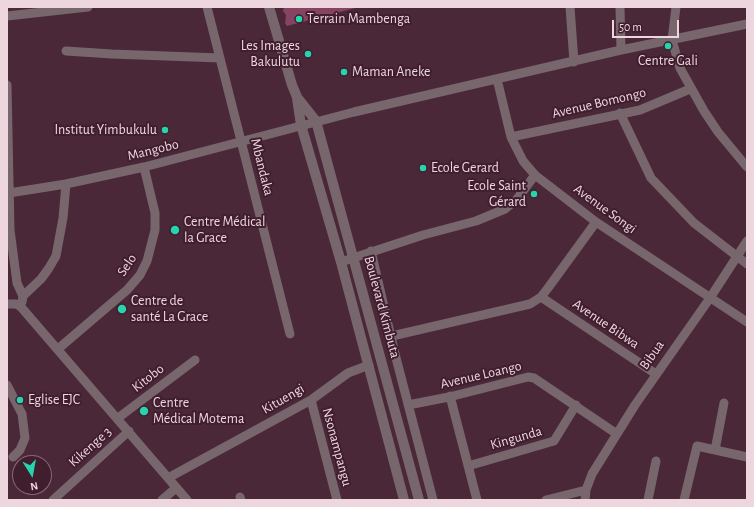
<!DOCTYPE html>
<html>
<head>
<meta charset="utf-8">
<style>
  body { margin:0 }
  #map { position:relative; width:754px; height:507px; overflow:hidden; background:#4b2838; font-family:"Alegreya Sans",sans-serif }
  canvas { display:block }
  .frame { position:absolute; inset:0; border:8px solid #eed6df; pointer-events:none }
  .north { position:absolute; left:12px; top:455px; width:40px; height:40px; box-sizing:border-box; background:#401e2e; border:1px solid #866875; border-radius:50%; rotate:169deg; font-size:11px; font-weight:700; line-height:16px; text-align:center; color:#eed6df }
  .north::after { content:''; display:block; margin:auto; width:14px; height:18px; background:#26d5ae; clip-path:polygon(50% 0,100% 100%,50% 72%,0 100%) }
  .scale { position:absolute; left:612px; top:20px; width:67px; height:18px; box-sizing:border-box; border:2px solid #eed6df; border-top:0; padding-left:5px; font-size:12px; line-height:14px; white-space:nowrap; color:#eed6df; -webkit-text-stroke:3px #401e2e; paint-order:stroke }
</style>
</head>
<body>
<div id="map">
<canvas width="754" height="507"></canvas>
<div class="frame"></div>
<div class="north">N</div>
<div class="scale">50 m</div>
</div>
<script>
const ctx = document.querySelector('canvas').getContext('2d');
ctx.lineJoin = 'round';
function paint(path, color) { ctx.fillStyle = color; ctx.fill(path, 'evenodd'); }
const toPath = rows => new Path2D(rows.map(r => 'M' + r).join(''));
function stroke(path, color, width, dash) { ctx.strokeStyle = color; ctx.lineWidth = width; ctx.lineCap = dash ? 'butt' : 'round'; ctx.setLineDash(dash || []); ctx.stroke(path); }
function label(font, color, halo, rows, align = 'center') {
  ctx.font = font + ' "Alegreya Sans",sans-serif'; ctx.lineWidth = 4; ctx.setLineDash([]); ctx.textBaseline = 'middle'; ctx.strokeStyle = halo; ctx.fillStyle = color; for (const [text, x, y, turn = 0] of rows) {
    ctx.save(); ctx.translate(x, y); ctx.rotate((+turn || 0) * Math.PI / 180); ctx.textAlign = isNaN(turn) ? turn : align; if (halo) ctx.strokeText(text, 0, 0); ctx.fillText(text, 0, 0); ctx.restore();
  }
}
paint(toPath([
  [284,7,359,7,287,26,285,23,286,15,283,11]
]), '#864362');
stroke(toPath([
  [207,7,290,334],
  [570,7,574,62],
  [620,7,621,50],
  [676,7,672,40,680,68,704,111,718,132,747,167],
  [7,16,88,7],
  [66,51,112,54,220,58],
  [497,79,511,137,523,161,535,175,596,222,747,322],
  [7,85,10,230,17,283,23,296],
  [620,113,651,178,694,223,747,264],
  [511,137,640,110,690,89],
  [9,193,66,184,144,167,354,112,621,50,747,24],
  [371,251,395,354,433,500],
  [341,262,423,235,476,221,505,209,517,199,535,175],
  [541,297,656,374],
  [22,302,23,296,41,279,49,268,56,256,63,218,66,184],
  [7,304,16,304,21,307,187,500],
  [392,336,530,304,541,297,548,288,596,222],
  [58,349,127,290,140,275,147,261,155,230,155,213,144,167],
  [7,385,22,414,25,438,20,450,13,457],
  [450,396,477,500],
  [311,400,337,500],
  [408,405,449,397,528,377,534,378,617,434],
  [118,418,195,360],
  [715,450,724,403],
  [468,466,554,441,576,405],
  [168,478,311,400,348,373,369,365],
  [240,497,241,500],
  [53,500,129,431],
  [162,500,176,488],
  [546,500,586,490],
  [585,500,586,490,592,474,635,405,710,298,747,241],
  [648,500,656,461],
  [684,500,697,446,747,457]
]), '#78666d', 9);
stroke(toPath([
  [269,7,292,85,297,97,316,121,419,500],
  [297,98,301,125,341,262,404,500]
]), '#78666d', 10);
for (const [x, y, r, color] of [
  [299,19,4,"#26d5ae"],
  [668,46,4,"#26d5ae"],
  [308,54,4,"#26d5ae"],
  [344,72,4,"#26d5ae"],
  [165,130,4,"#26d5ae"],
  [423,168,4,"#26d5ae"],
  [534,194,4,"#26d5ae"],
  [175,230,5,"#26d5ae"],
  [122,309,5,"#26d5ae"],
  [20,400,4,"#26d5ae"],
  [144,411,5,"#26d5ae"]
]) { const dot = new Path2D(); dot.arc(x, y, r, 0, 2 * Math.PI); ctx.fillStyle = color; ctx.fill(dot); stroke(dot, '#401e2e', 1.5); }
label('14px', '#eed6df', '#401e2e', [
  ["Terrain Mambenga",307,19],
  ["Les Images",300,46,"right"],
  ["Bakulutu",300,62,"right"],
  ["Centre Gali",668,61,"center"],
  ["Maman Aneke",352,72],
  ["Institut Yimbukulu",157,130,"right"],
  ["Ecole Gerard",431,168],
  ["Ecole Saint",526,186,"right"],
  ["Gérard",526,202,"right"],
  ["Centre Médical",184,222],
  ["la Grace",184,238],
  ["Centre de",131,301],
  ["santé La Grace",131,317],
  ["Eglise EJC",28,400],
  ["Centre",153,403],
  ["Médical Motema",153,419]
], 'left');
label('14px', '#eed6df', '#401e2e', [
  ["Avenue Bomongo",599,103,-13],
  ["Mangobo",153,150,-14],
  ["Mbandaka",262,167,76],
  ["Avenue Songi",605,209,36],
  ["Selo",127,265,-56],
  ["Boulevard Kimbuta",382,307,75],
  ["Avenue Bibwa",606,324,34],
  ["Bibua",652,355,-55],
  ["Avenue Loango",481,375,-13],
  ["Kitobo",148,378,-38],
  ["Kituengi",283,399,-30],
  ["Kingunda",516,438,-16],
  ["Kikenge 3",90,447,-42],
  ["Nsonampangu",337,447,75]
]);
</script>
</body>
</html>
